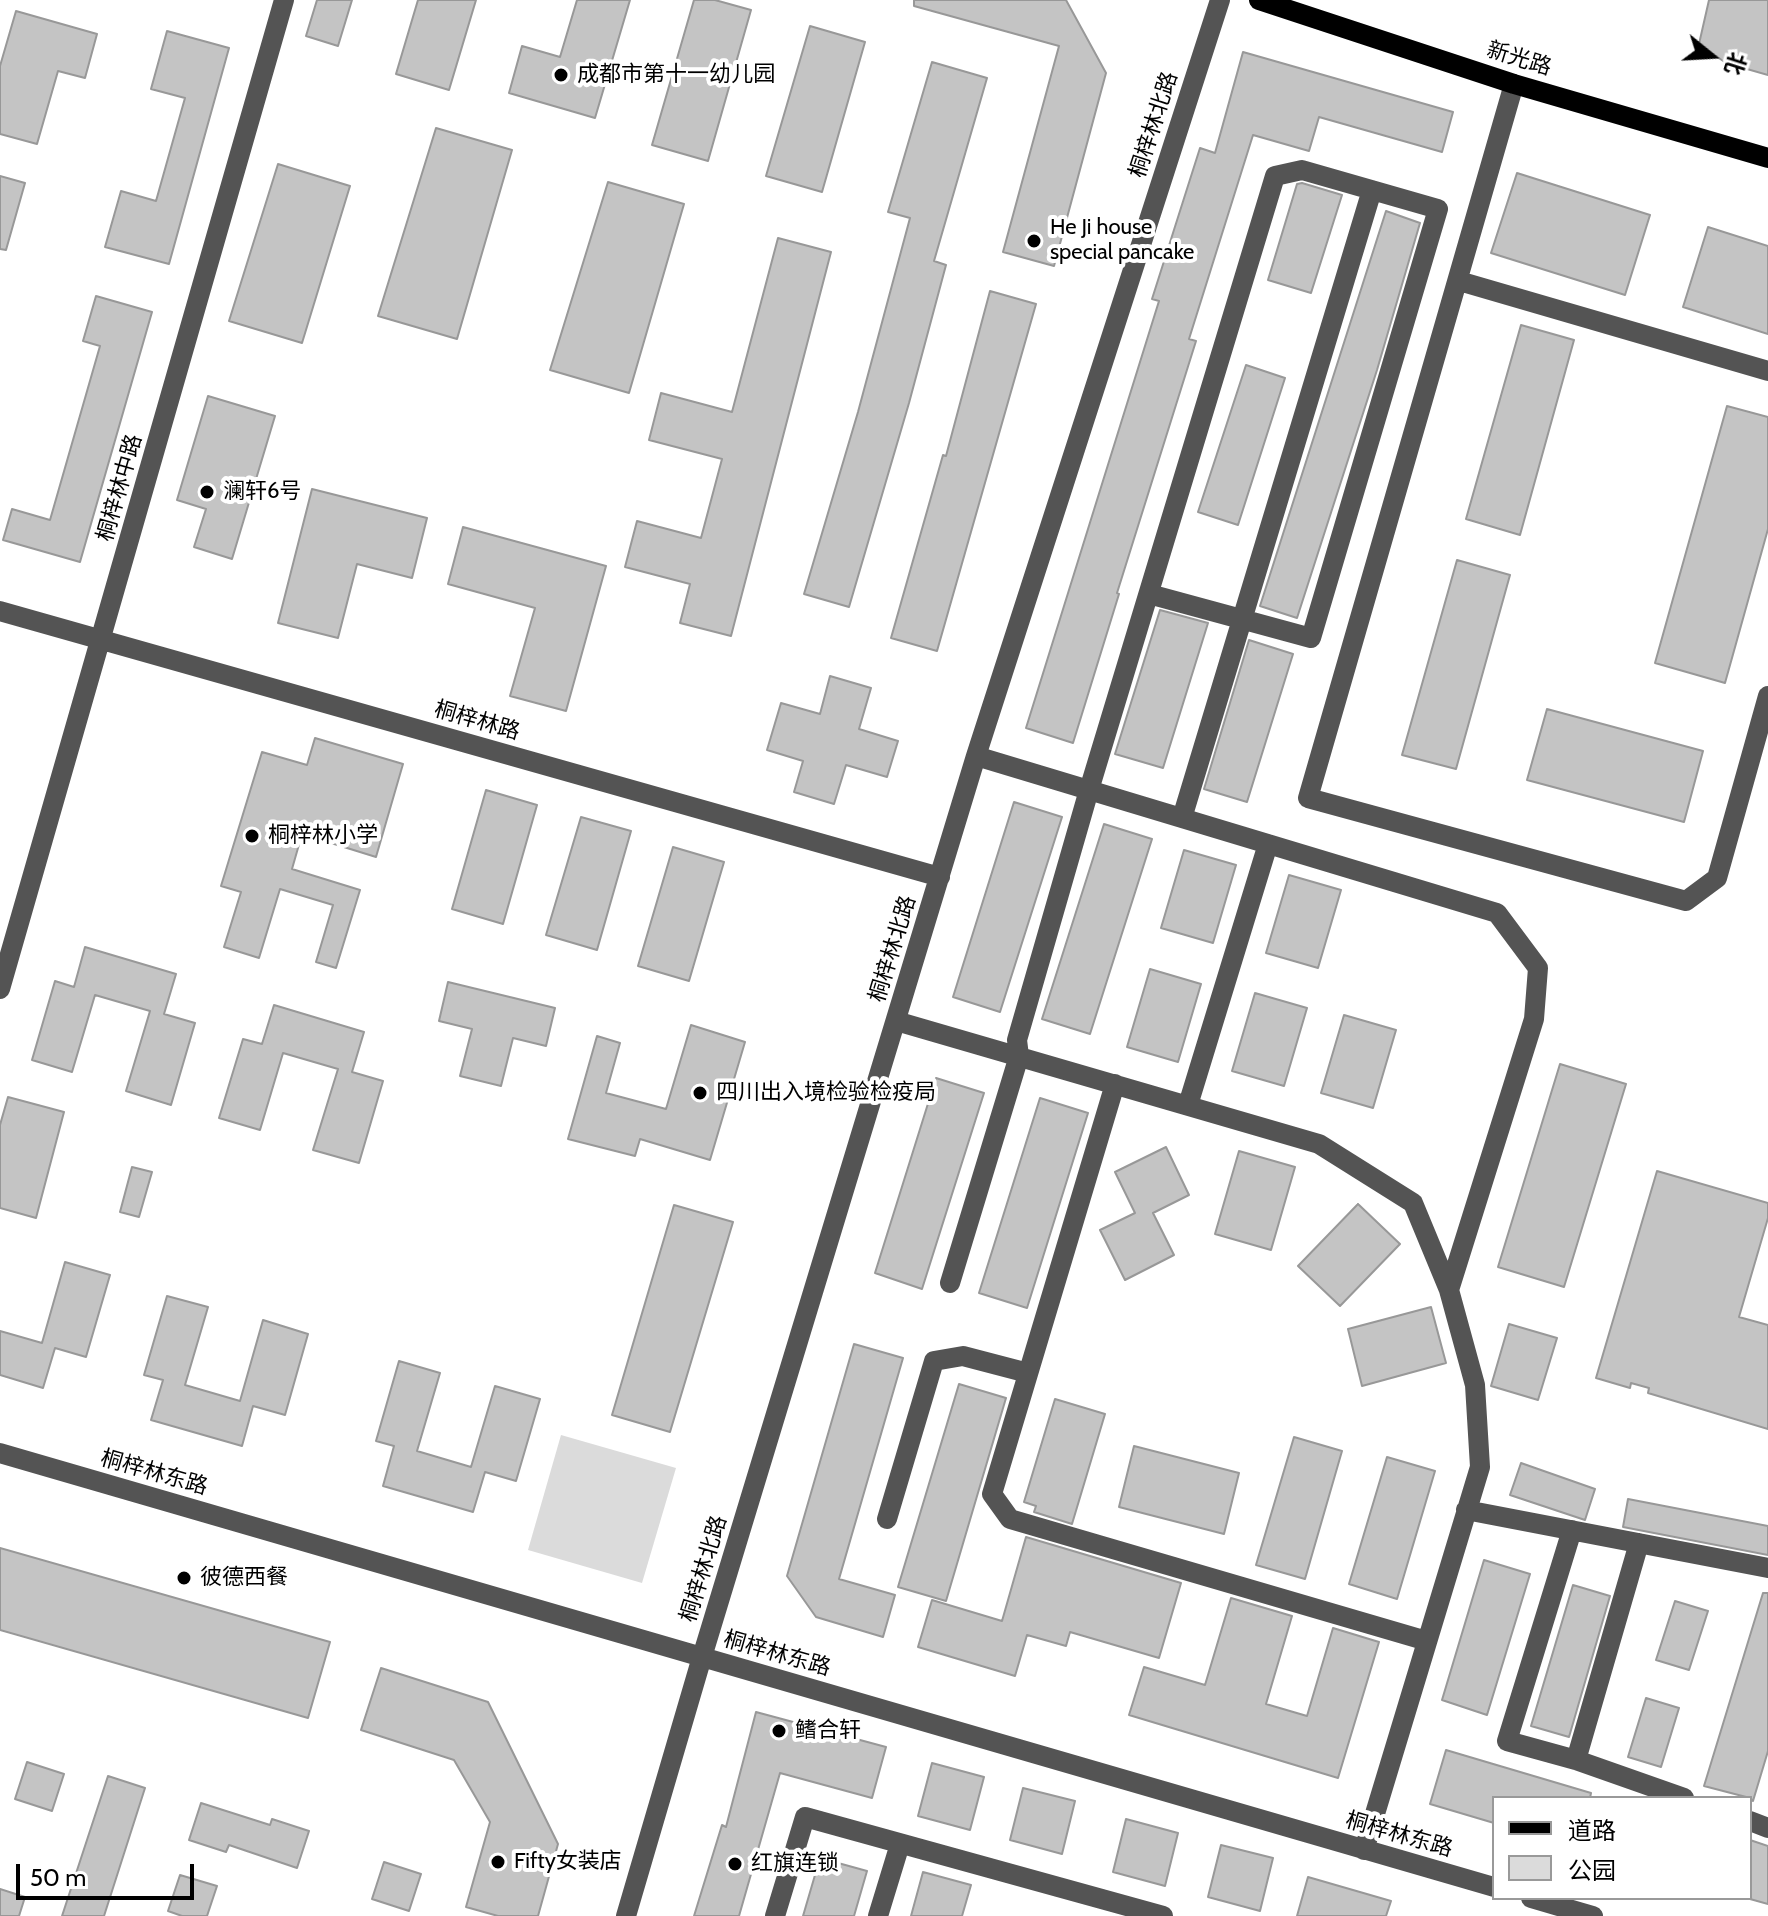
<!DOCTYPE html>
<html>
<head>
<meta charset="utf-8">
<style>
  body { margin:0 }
  #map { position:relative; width:1768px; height:1916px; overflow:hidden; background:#fff; font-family:Cabin,"Noto Sans SC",sans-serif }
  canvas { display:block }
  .legend { position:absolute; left:1492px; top:1796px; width:260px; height:104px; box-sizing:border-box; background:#fff; border:2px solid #999; margin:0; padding:10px 14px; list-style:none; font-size:24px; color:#000 }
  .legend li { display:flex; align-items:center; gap:16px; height:40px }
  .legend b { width:40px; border:2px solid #999 }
  .north { position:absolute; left:1672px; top:16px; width:80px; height:80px; -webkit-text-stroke:6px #fff; paint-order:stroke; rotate:108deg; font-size:22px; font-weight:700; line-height:32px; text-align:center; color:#000 }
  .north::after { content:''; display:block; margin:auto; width:28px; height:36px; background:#000; clip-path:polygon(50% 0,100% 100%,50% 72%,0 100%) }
  .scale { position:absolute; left:16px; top:1864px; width:178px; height:36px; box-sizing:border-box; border:4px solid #000; border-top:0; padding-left:10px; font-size:24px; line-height:28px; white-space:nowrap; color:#000; -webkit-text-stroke:6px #fff; paint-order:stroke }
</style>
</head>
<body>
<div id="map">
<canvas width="1768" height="1916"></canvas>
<ul class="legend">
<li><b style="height:10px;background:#000"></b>道路</li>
<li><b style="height:22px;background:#dbdbdb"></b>公园</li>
</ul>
<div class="north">北</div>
<div class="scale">50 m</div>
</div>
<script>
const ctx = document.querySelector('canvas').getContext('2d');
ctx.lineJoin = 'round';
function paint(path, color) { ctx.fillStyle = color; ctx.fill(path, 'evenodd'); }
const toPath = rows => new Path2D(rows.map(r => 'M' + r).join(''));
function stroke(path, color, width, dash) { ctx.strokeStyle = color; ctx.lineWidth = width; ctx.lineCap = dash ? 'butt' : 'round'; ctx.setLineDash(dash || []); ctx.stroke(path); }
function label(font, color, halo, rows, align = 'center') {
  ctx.font = font + ' Cabin,"Noto Sans SC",sans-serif'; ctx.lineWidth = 8; ctx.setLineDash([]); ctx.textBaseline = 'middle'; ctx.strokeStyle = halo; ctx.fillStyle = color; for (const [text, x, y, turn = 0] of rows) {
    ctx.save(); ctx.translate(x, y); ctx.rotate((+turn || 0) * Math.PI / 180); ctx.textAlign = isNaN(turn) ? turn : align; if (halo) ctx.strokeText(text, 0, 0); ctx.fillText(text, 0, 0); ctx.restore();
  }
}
paint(toPath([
  [561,1435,676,1468,642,1583,528,1550]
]), '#dbdbdb');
const building = toPath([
  [317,0,352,0,338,46,306,36,317,0],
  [418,0,476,0,449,90,396,74,418,0],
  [577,0,630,0,595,118,509,93,522,46,560,57,577,0],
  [694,0,715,0,751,10,708,161,652,145,694,0],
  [914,0,1066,0,1106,73,1054,266,1003,252,1059,46,914,6,914,0],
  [1709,0,1768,0,1768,75,1726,63,1699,44,1709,0],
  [16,11,97,34,85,78,58,71,37,144,0,134,0,66,16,11],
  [810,26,865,42,822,192,766,176,810,26],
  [167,31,229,48,169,264,105,247,121,191,156,201,185,98,151,89,167,31],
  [1243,52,1453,112,1442,152,1319,117,1309,151,1253,135,1189,339,1196,341,1117,593,1119,594,1073,743,1026,728,1159,301,1152,299,1200,148,1215,153,1243,52],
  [932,62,987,78,934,261,946,265,909,403,849,607,804,594,858,412,910,218,888,212,932,62],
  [436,128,512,150,457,339,378,316,436,128],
  [278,164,350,186,302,343,229,321,278,164],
  [1517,173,1650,215,1625,295,1491,253,1517,173],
  [0,176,25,183,6,250,0,249,0,176],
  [608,182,684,204,629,393,550,370,608,182],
  [1302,183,1342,195,1311,293,1268,280,1297,184,1302,183],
  [1386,211,1420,223,1377,370,1297,618,1260,606,1386,211],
  [1708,227,1768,246,1768,334,1683,307,1708,227],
  [778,238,831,252,731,636,680,623,690,584,625,567,637,521,701,538,722,459,649,440,661,393,732,412,778,238],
  [990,291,1036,304,937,651,891,638,943,455,946,456,990,291],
  [96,296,152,312,80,562,3,540,12,509,50,520,100,346,83,341,96,296],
  [1521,325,1574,340,1520,535,1466,519,1521,325],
  [1246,365,1285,378,1238,525,1198,512,1246,365],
  [208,396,275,416,232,559,194,547,206,509,177,500,208,396],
  [1727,406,1768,417,1768,529,1725,683,1655,663,1727,406],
  [312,489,427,518,412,578,357,564,338,638,278,623,312,489],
  [463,527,606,566,566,711,510,696,535,608,448,584,463,527],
  [1457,560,1510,575,1456,769,1402,755,1457,560],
  [1160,610,1208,623,1163,768,1115,754,1160,610],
  [1249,640,1293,654,1247,802,1204,789,1249,640],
  [830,676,871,688,859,729,898,741,887,777,846,765,834,804,794,792,803,761,767,750,781,703,820,714,830,676],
  [1547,709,1703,751,1684,822,1527,780,1547,709],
  [315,738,403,764,376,857,302,834,292,869,360,890,336,968,316,962,333,905,280,889,259,958,224,947,241,892,221,886,262,752,307,765,315,738],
  [486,790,537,805,503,924,452,909,486,790],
  [1014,802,1062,817,1000,1012,953,997,1014,802],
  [581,817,631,831,597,950,546,935,581,817],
  [1104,824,1152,839,1090,1034,1042,1019,1104,824],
  [673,847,724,862,689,981,638,966,673,847],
  [1184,850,1236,865,1213,943,1161,928,1184,850],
  [1289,875,1341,890,1318,968,1266,953,1289,875],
  [85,947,176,974,164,1014,195,1023,171,1105,126,1091,150,1011,95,995,72,1072,32,1060,55,981,74,987,85,947],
  [1150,969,1201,984,1178,1062,1127,1047,1150,969],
  [448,982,555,1008,546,1046,513,1038,501,1086,460,1076,472,1029,439,1021,448,982],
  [1255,993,1307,1008,1284,1086,1232,1071,1255,993],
  [274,1005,364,1032,352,1072,383,1081,359,1163,313,1150,338,1069,283,1053,260,1130,219,1118,243,1039,262,1044,274,1005],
  [1344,1015,1396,1030,1373,1108,1321,1093,1344,1015],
  [691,1025,745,1042,710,1160,640,1139,635,1156,568,1139,597,1036,620,1043,606,1093,666,1109,691,1025],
  [1560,1064,1626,1084,1564,1287,1498,1267,1560,1064],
  [936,1078,984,1093,922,1289,875,1273,936,1078],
  [8,1097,64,1112,36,1218,0,1208,0,1125,8,1097],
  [1040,1098,1088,1113,1027,1308,979,1293,1040,1098],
  [1166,1147,1189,1195,1153,1213,1174,1255,1125,1280,1100,1230,1135,1213,1115,1172,1166,1147],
  [1239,1151,1295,1167,1271,1250,1215,1234,1239,1151],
  [132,1167,152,1172,139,1217,120,1212,132,1167],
  [1657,1171,1768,1203,1768,1218,1739,1317,1768,1325,1768,1429,1648,1393,1649,1388,1631,1383,1630,1388,1596,1378,1657,1171],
  [1358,1204,1400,1244,1340,1306,1298,1266,1358,1204],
  [674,1205,733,1222,670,1432,612,1415,674,1205],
  [65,1262,110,1275,86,1357,55,1348,43,1388,0,1375,0,1331,42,1343,65,1262],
  [167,1296,208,1307,185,1385,240,1401,263,1320,308,1334,285,1415,253,1406,242,1446,151,1420,163,1380,144,1375,167,1296],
  [1431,1307,1446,1363,1362,1386,1348,1329,1431,1307],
  [1509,1324,1557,1338,1538,1400,1491,1386,1509,1324],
  [854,1344,903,1358,839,1579,895,1595,883,1637,816,1617,787,1576,854,1344],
  [399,1361,440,1373,417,1451,471,1467,495,1386,540,1399,516,1481,485,1472,473,1512,383,1486,394,1446,376,1441,399,1361],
  [959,1384,1006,1398,946,1601,898,1587,959,1384],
  [1055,1399,1105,1414,1072,1524,1034,1512,1036,1506,1024,1502,1055,1399],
  [1294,1437,1342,1451,1305,1579,1256,1565,1294,1437],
  [1134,1446,1239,1473,1224,1534,1119,1507,1134,1446],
  [1387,1457,1435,1471,1397,1599,1349,1584,1387,1457],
  [1521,1463,1595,1489,1585,1520,1510,1495,1521,1463],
  [1628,1499,1768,1526,1768,1555,1623,1527,1628,1499],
  [1026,1537,1181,1583,1159,1658,1070,1632,1066,1646,1027,1635,1015,1676,918,1647,932,1600,1002,1621,1026,1537],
  [0,1548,330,1642,308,1718,0,1630,0,1548],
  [1484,1560,1530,1574,1487,1715,1442,1700,1484,1560],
  [1573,1585,1610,1596,1569,1737,1531,1726,1573,1585],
  [1763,1593,1768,1593,1768,1751,1753,1801,1750,1798,1704,1786,1763,1593],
  [1231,1598,1292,1616,1266,1704,1307,1716,1333,1628,1379,1642,1338,1778,1129,1715,1144,1667,1205,1685,1231,1598],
  [1675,1601,1708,1611,1689,1670,1656,1660,1675,1601],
  [381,1668,488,1702,558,1844,538,1916,498,1916,466,1907,490,1822,454,1760,361,1730,381,1668],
  [1646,1698,1679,1708,1661,1767,1628,1757,1646,1698],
  [756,1712,886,1747,872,1798,780,1773,739,1916,694,1916,722,1825,726,1827,756,1712],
  [1446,1750,1591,1793,1590,1798,1494,1798,1494,1823,1430,1804,1446,1750],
  [27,1762,64,1774,52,1811,15,1799,27,1762],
  [932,1763,984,1777,970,1830,918,1816,932,1763],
  [108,1776,145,1788,104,1916,62,1916,108,1776],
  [1023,1788,1075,1801,1062,1854,1010,1840,1023,1788],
  [201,1803,270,1825,272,1819,309,1831,297,1868,229,1845,226,1852,189,1840,201,1803],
  [1126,1819,1178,1833,1165,1886,1113,1872,1126,1819],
  [1750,1840,1768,1846,1768,1904,1750,1899,1750,1840],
  [1221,1845,1273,1858,1260,1911,1208,1897,1221,1845],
  [820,1858,867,1871,854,1916,803,1916,820,1858],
  [384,1862,421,1874,409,1911,372,1899,384,1862],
  [923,1872,971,1885,962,1916,911,1916,923,1872],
  [180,1875,217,1886,207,1916,182,1916,168,1911,180,1875],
  [1308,1877,1391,1901,1386,1916,1297,1916,1308,1877],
  [0,1889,25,1897,19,1916,0,1916,0,1889]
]);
paint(building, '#c4c4c4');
stroke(building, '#989898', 2);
stroke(toPath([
  [1514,84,1308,798,1686,901,1717,878,1768,696],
  [1459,281,1768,371],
  [0,611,940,877],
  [976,756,1497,913,1538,968,1534,1019,1449,1290],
  [1182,818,1372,190],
  [0,989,284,0],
  [896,1021,1319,1144,1413,1203,1449,1290,1475,1385,1480,1467,1364,1850],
  [1115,1084,992,1494,1010,1519,1427,1641],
  [1188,1105,1268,844],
  [950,1283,1019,1056,1017,1040,1089,790,1275,176,1302,170,1438,209,1311,638,1149,594],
  [0,1453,1494,1887],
  [1466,1510,1768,1568],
  [887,1519,934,1361,963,1356,1028,1373],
  [1572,1530,1507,1741,1576,1760,1639,1543],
  [1576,1760,1684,1798],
  [1750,1821,1768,1828],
  [1531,1898,1593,1916],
  [626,1916,702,1657,976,756,1220,0],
  [775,1916,805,1817,1163,1916],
  [878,1916,900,1844]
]), '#545454', 20);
stroke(toPath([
  [1259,0,1514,84,1768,158]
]), '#000', 20);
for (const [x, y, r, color] of [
  [561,75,8,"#000"],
  [1034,241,8,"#000"],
  [207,492,8,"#000"],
  [252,836,8,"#000"],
  [700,1093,8,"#000"],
  [184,1578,8,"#000"],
  [779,1731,8,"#000"],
  [498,1862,8,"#000"],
  [735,1864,8,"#000"]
]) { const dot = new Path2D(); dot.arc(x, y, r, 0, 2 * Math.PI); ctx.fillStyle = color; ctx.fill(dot); stroke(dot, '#fff', 3); }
label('22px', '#000', '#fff', [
  ["新光路",1519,59,17],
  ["桐梓林北路",1154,125,-72],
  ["桐梓林中路",120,488,-74],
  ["桐梓林路",477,721,16],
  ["桐梓林北路",893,949,-73],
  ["桐梓林东路",154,1473,16],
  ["桐梓林北路",704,1569,-73],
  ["桐梓林东路",777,1654,16],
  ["桐梓林东路",1399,1835,16]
]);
label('22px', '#000', '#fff', [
  ["成都市第十一幼儿园",577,75],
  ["He Ji house",1050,228],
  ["special pancake",1050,253],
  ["澜轩6号",223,492],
  ["桐梓林小学",268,836],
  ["四川出入境检验检疫局",716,1093],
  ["彼德西餐",200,1578],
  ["鳍合轩",795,1731],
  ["Fifty女装店",514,1862],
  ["红旗连锁",751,1864]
], 'left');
</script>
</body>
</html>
